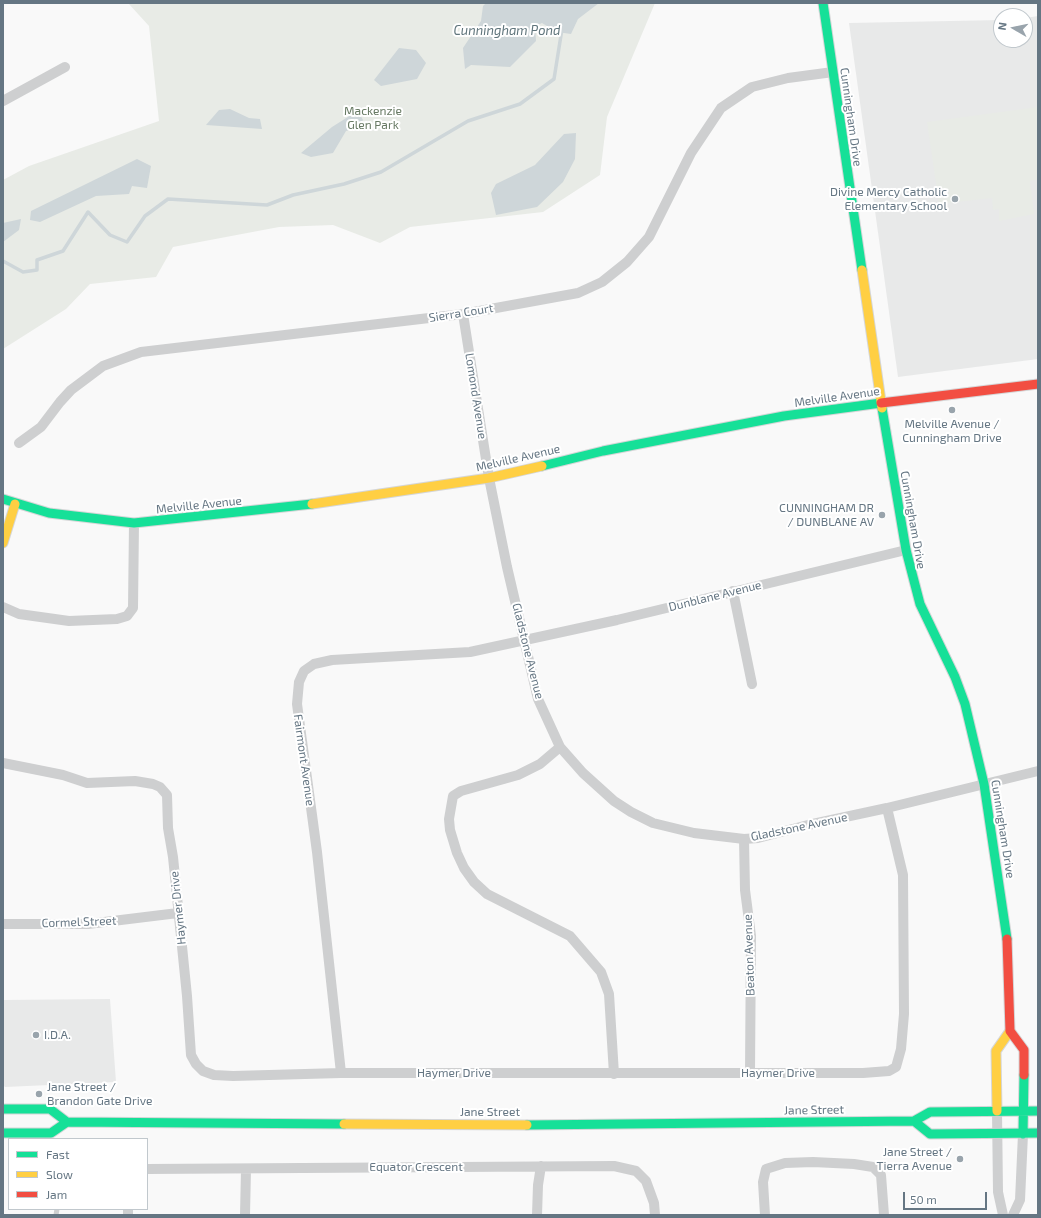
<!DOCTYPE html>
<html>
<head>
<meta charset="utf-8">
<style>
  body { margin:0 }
  #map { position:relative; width:1041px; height:1218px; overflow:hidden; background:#f9f9f9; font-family:"Exo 2",sans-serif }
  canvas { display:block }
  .frame { position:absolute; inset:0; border:4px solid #657683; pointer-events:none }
  .legend { position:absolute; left:8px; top:1138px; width:140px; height:72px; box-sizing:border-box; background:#fff; border:1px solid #c1c8cd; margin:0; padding:5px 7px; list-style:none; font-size:12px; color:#657683 }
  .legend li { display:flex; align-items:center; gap:8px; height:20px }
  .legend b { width:20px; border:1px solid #c1c8cd }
  .north { position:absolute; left:993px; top:8px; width:40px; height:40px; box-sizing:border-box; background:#fff; border:1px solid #c1c8cd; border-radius:50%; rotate:279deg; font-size:11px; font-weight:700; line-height:16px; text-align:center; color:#657683 }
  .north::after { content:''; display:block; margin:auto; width:14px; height:18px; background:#99a4ac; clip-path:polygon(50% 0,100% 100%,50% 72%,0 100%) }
  .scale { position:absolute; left:903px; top:1192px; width:84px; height:18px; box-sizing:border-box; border:2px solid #657683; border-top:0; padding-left:5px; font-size:12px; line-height:14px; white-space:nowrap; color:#657683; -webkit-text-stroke:3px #fff; paint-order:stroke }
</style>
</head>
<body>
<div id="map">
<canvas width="1041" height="1218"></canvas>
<div class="frame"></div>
<ul class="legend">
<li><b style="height:5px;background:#16e098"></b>Fast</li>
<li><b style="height:5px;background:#ffcf43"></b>Slow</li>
<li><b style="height:5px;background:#f24e42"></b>Jam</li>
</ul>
<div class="north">N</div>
<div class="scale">50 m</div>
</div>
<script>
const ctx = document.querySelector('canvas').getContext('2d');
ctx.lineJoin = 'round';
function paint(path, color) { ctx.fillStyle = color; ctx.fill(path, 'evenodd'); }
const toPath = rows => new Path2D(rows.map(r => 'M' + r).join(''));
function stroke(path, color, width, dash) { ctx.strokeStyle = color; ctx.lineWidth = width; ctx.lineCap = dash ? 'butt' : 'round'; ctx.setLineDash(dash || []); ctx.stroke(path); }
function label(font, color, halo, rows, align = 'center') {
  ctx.font = font + ' "Exo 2",sans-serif'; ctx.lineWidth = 4; ctx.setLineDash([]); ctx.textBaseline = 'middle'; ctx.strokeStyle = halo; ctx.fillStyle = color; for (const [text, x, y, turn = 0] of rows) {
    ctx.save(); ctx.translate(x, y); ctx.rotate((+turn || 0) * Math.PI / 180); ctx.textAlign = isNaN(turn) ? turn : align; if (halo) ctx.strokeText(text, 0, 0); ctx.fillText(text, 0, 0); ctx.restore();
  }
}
paint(toPath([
  [1038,16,1038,359,898,377,849,23,1001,20,1001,40,1025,40,1025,18],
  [110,999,116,1082,5,1087,3,1085,3,1000]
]), '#e8e9e9');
paint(toPath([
  [128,3,655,3,607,117,600,175,543,212,410,227,380,243,333,225,279,227,173,247,156,277,90,284,66,309,3,349,3,180,29,166,159,121,149,26],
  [1038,107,1038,179,1030,181,1034,214,999,221,999,209,993,210,992,198,939,204,927,122]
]), '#e8ebe6');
paint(toPath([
  [486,3,599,3,578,19,571,34,557,32,542,23,535,26,536,41,510,67,471,65,465,69,463,48,481,21,483,6],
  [399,48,416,50,426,63,417,79,381,86,374,80],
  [230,109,249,118,260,119,262,129,206,125,219,110],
  [359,113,363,120,358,128,346,131,333,153,311,157,301,153,332,127,351,115],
  [576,133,575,159,563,182,537,207,496,215,491,193,496,184,535,165,564,134],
  [137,159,151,166,147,188,132,186,129,194,96,196,40,222,30,220,31,211],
  [21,219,19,230,3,242,3,223]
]), '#ced6d9');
stroke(toPath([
  [3,261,23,272,37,270,37,260,63,251,88,212,110,235,127,242,145,216,168,199,267,205,293,195,344,184,381,172,468,121,520,104,554,79,562,29]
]), '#ced6d9', 3.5);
const fast = toPath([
  [823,3,862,270],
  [882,408,906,550,920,604,955,677,965,704,984,784,1007,939],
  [542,466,603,451,784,416,881,403],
  [3,499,49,513,134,523,312,504],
  [3,1109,50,1109,67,1122],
  [914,1121,930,1134,1038,1133],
  [527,1125,914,1121,930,1112,1038,1111],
  [3,1133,51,1133,67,1122,344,1124],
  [1023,1134,1024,1075]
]);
const slow = toPath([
  [862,270,882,408],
  [312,504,489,478,542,466],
  [3,543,15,504],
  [997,1111,996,1051,1010,1031],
  [344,1124,527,1125]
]);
const jam = toPath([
  [881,403,1038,384],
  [1007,939,1010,1031,1024,1050,1024,1075]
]);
stroke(fast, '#d5d6d7', 11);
stroke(slow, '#d5d6d7', 11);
stroke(jam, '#d5d6d7', 11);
stroke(toPath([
  [56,1215,57,1209]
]), '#cecfd0', 5);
stroke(toPath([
  [3,101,65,67],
  [463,314,489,478,507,567,538,699,560,747,583,773,614,801,631,812,653,823,694,833,744,839,758,838,808,825,887,808,1038,771],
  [19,443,41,427,60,402,71,390,103,366,141,352,463,314,578,293,602,282,627,262,649,237,691,153,721,108,752,87,788,78,833,72],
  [733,591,752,684],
  [3,607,19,614,69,621,117,619,127,616,133,608,134,523],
  [560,747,540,764,518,775,461,791,453,796,449,819,450,830,457,853,464,868,474,882,487,894,570,936,601,972,609,994,614,1074],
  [3,763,63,775,87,783,135,781,153,784,160,787,167,795,168,828,173,857,187,996,191,1055,196,1064,203,1071,214,1075,233,1076,341,1073,863,1073,889,1071,896,1067,901,1049,904,1014,903,875,887,808],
  [744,839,745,890,751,936,750,1072],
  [3,924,88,924,178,913],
  [341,1073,317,852,297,704,299,682,304,671,314,664,332,660,470,652,617,620,906,550],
  [997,1111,998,1192,1003,1215],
  [147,1169,614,1166,636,1171,646,1181,654,1203,655,1215],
  [128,1209,128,1215],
  [245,1215,246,1169],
  [537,1215,538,1185,541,1166],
  [765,1215,763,1182,766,1169,785,1163,813,1162,854,1164,873,1167,881,1175,884,1215],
  [1013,1215,1020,1200,1023,1134]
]), '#cecfd0', 10);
stroke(fast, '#16e098', 9);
stroke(slow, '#ffcf43', 9);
stroke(jam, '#f24e42', 9);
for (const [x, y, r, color] of [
  [955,199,4,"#99a4ac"],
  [952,410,4,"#99a4ac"],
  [882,515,4,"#99a4ac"],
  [36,1035,4,"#99a4ac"],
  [39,1094,4,"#99a4ac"],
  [960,1159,4,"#99a4ac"]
]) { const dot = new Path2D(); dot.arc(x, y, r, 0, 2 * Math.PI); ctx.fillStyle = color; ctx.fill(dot); stroke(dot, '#fff', 1.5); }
label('12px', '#687a64', '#fff', [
  ["Mackenzie",373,111],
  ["Glen Park",373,125]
]);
label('12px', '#657683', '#fff', [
  ["Cunningham Drive",851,117,82],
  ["Sierra Court",461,313,-9],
  ["Lomond Avenue",476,396,81],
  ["Melville Avenue",837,397,-8],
  ["Melville Avenue",518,458,-13],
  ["Melville Avenue",199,505,-6],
  ["Cunningham Drive",913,520,80],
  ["Dunblane Avenue",715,596,-14],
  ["Gladstone Avenue",528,651,76],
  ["Fairmont Avenue",304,760,82],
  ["Gladstone Avenue",799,827,-12],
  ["Cunningham Drive",1003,829,81],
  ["Haymer Drive",178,908,-96],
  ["Cormel Street",79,922,-2],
  ["Beaton Avenue",749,955,-92],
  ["Haymer Drive",454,1073],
  ["Haymer Drive",778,1073],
  ["Jane Street",814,1110,-1],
  ["Jane Street",490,1112],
  ["Equator Crescent",416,1167]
]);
label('12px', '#657683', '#fff', [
  ["Divine Mercy Catholic",947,192],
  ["Elementary School",947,206],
  ["Melville Avenue /",952,424,"center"],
  ["Cunningham Drive",952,438,"center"],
  ["CUNNINGHAM DR",874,508],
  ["/ DUNBLANE AV",874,522],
  ["I.D.A.",44,1035,"left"],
  ["Jane Street /",47,1087,"left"],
  ["Brandon Gate Drive",47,1101,"left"],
  ["Jane Street /",952,1152],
  ["Tierra Avenue",952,1166]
], 'right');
label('italic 13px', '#60757c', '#fff', [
  ["Cunningham Pond",507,31]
]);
</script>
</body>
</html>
